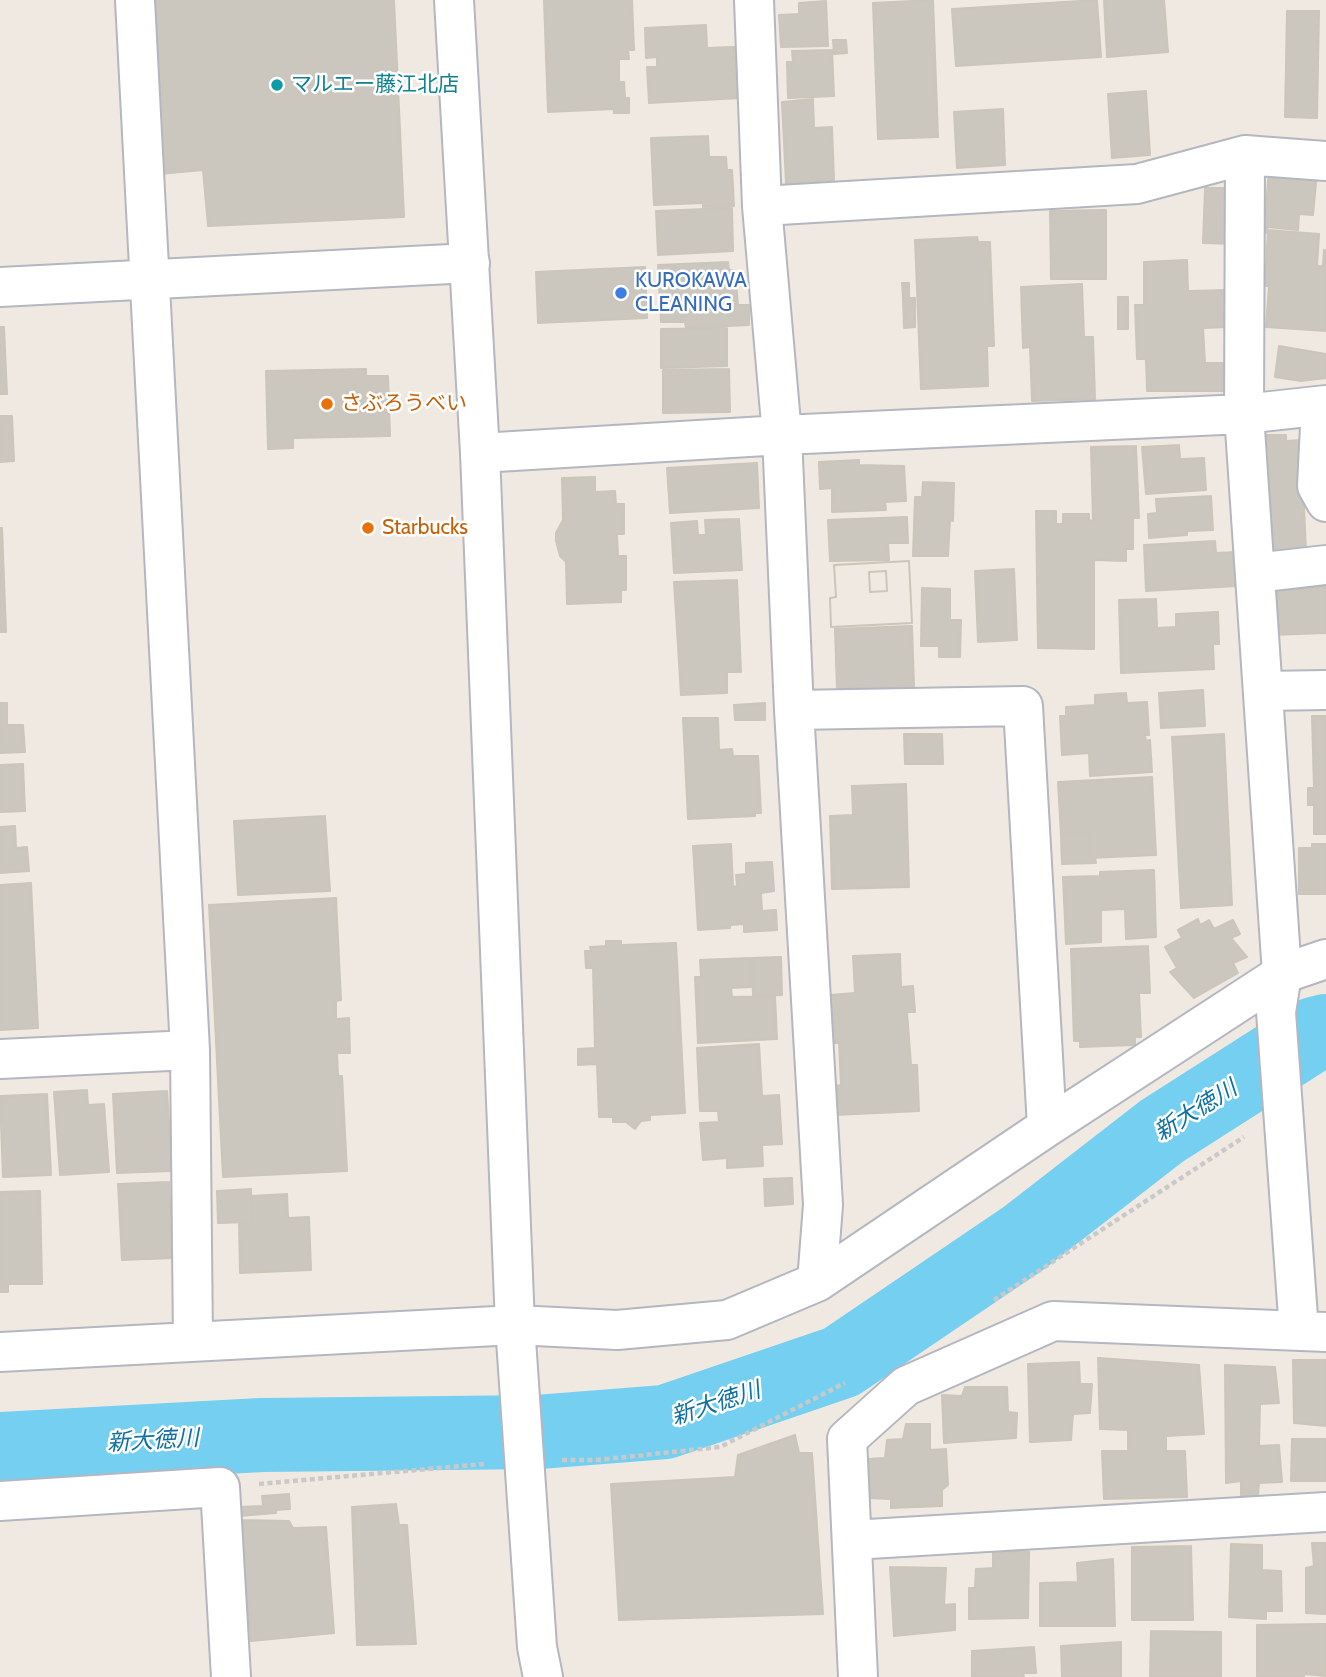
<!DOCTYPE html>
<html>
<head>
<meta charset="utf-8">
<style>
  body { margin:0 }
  canvas { display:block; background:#efe9e1 }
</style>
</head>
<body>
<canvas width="1326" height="1677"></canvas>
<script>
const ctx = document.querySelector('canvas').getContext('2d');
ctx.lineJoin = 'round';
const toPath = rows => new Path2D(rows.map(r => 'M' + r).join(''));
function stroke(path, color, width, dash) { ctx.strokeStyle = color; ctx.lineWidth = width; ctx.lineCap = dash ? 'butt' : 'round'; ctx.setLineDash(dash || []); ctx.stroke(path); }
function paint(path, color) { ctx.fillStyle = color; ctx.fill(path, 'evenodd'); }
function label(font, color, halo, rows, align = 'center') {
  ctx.font = font + ' Cabin,"Noto Sans JP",sans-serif'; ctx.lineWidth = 5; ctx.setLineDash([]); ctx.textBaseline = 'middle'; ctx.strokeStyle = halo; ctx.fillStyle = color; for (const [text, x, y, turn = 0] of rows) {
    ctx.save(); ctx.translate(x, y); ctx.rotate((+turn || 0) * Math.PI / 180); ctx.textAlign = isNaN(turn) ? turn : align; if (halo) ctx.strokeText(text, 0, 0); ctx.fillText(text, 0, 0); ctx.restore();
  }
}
stroke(toPath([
  [0,1449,262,1435,538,1432,665,1422,841,1362,1024,1238,1162,1131,1314,1034,1326,1031]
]), '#75cff0', 74);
const building = toPath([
  [153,0,394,0,404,217,208,226,203,170,159,174,153,0],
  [544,0,632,0,634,50,628,50,629,59,619,59,619,82,624,82,625,98,629,98,629,113,614,113,614,109,548,112,544,0],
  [933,0,938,137,878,139,873,3,933,0],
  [1097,0,1101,57,956,66,952,9,1097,0],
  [1104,0,1164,0,1168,52,1107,57,1104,0],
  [826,1,828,46,781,47,779,15,799,14,799,3,826,1],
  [1287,11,1319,11,1317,118,1285,117,1287,11],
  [706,25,707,48,734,47,734,56,738,56,740,98,649,103,647,67,657,67,657,57,646,58,645,28,706,25],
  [833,40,846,40,847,53,834,54,833,40],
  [832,50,834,96,788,98,787,62,793,62,792,51,832,50],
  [1146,91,1150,155,1112,158,1108,94,1146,91],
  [813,99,814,128,832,127,834,180,786,183,782,102,813,99],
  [1003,109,1005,165,957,168,954,112,1003,109],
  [708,136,709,157,726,157,727,170,732,170,734,206,703,207,703,203,654,205,651,138,708,136],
  [1269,169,1317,173,1313,215,1299,214,1298,230,1267,227,1266,233,1264,232,1269,169],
  [1205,188,1233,188,1233,244,1203,243,1205,188],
  [732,208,733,251,658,255,656,211,732,208],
  [1106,210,1106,279,1051,279,1050,211,1106,210],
  [1268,230,1319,234,1317,266,1323,266,1324,250,1326,250,1326,331,1266,327,1269,286,1265,286,1268,230],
  [977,237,978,242,990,242,994,346,987,346,988,386,921,389,915,240,977,237],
  [1187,260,1188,291,1229,290,1229,327,1203,328,1205,363,1236,363,1235,391,1147,391,1146,359,1137,359,1135,305,1144,305,1144,262,1187,260],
  [728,262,729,270,735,270,738,305,749,305,749,325,686,328,685,322,661,322,658,265,728,262],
  [645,267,647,318,538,323,536,272,645,267],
  [902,283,909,283,909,298,903,298,902,283],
  [1082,284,1084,337,1093,337,1095,399,1032,401,1030,347,1023,348,1021,287,1082,284],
  [1118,297,1128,297,1128,329,1118,329,1118,297],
  [903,298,915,298,915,327,904,328,903,298],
  [0,327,4,327,7,394,0,394,0,327],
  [727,328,727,366,661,368,661,329,727,328],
  [1279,346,1326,354,1326,378,1301,381,1275,377,1279,346],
  [366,369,366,376,388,376,390,436,293,438,293,448,268,449,266,371,366,369],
  [729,369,730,412,663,413,663,370,729,369],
  [0,416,12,416,14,461,0,462,0,416],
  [1263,435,1286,435,1286,441,1301,440,1306,552,1268,554,1263,435],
  [1179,445,1180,459,1204,458,1206,490,1146,494,1142,447,1179,445],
  [1136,446,1139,518,1133,518,1133,549,1126,549,1126,561,1094,560,1094,649,1038,648,1036,511,1056,511,1056,524,1063,524,1063,514,1089,514,1089,520,1093,521,1091,447,1136,446],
  [859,460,859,465,904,466,906,501,885,502,886,510,832,512,832,488,820,489,819,462,859,460],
  [757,463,759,508,670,513,667,468,757,463],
  [595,477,595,492,615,491,616,504,624,504,624,534,617,534,618,556,626,556,626,590,621,590,621,602,567,604,566,562,560,556,556,541,556,533,563,520,562,478,595,477],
  [923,482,954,483,953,521,950,520,948,556,913,556,915,497,922,497,923,482],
  [1211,496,1213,530,1187,531,1187,535,1149,538,1148,514,1157,513,1156,499,1211,496],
  [907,517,908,543,888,543,889,560,830,561,828,520,907,517],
  [739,519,742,570,674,573,671,523,697,521,698,535,706,535,705,520,739,519],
  [0,528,2,528,6,632,0,632,0,528],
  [1215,541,1216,553,1236,552,1238,586,1146,591,1144,545,1215,541],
  [909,561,912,623,831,627,830,598,836,597,834,565,909,561],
  [886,571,887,591,870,592,869,572,886,571],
  [909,561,912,623,831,627,830,598,836,597,834,565,909,561],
  [1014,569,1017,640,978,642,975,571,1014,569],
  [886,571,887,591,870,592,869,572,886,571],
  [737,580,741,672,727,672,727,693,681,695,674,582,737,580],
  [1326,587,1326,633,1271,635,1269,590,1326,587],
  [922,588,950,589,950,620,961,620,960,657,939,657,939,646,921,646,922,588],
  [1156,599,1157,628,1176,627,1176,614,1218,612,1219,644,1213,644,1214,669,1121,673,1119,600,1156,599],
  [912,626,914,687,837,689,835,629,912,626],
  [1203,690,1205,726,1161,728,1159,693,1203,690],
  [1126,693,1127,703,1147,702,1149,735,1145,735,1146,741,1150,740,1152,772,1090,776,1089,753,1062,755,1060,716,1066,716,1066,707,1095,705,1095,695,1126,693],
  [0,703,7,703,7,725,23,725,25,752,0,753,0,703],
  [765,703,765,720,735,720,734,705,765,703],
  [1312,716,1326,716,1326,834,1314,834,1314,805,1308,805,1308,788,1314,788,1312,716],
  [683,718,718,718,719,750,732,749,733,756,758,756,761,813,755,813,755,816,688,819,683,718],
  [904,734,942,734,943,764,905,764,904,734],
  [1224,734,1232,905,1181,908,1172,737,1224,734],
  [23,764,25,811,0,812,0,765,23,764],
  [1152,777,1156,855,1090,858,1089,833,1061,835,1058,782,1152,777],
  [906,784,909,887,832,889,830,816,853,815,852,786,906,784],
  [325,816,330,891,238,895,234,821,325,816],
  [15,826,16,848,27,847,29,871,0,873,0,827,15,826],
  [1089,833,1090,858,1095,858,1096,863,1062,864,1061,835,1089,833],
  [731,844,733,887,737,886,736,875,746,874,746,863,772,862,774,891,761,893,762,911,776,910,777,930,744,932,744,924,730,925,730,928,698,930,693,846,731,844],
  [1312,844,1326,844,1326,894,1299,894,1299,848,1312,848,1312,844],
  [1154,870,1156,937,1126,939,1125,909,1101,910,1101,942,1066,944,1063,877,1100,876,1100,872,1154,870],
  [31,883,38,1028,0,1030,0,885,31,883],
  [336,898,341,1000,336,1001,336,1019,349,1018,350,1053,337,1053,338,1076,342,1076,347,1171,223,1177,209,905,336,898],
  [1198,919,1200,925,1209,920,1214,929,1233,920,1240,934,1231,938,1247,957,1233,963,1238,973,1194,998,1170,972,1177,968,1165,947,1182,938,1178,930,1198,919],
  [606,941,621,941,621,945,676,943,685,1113,650,1115,650,1120,641,1121,635,1129,626,1122,613,1122,613,1117,599,1117,597,1064,578,1065,578,1049,595,1048,593,968,586,968,585,951,591,951,590,947,606,946,606,941],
  [1148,946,1150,993,1139,993,1141,1037,1135,1037,1135,1045,1080,1047,1080,1041,1074,1041,1071,949,1148,946],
  [900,954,901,987,913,986,915,1012,907,1012,911,1065,917,1065,919,1111,835,1115,833,1086,841,1085,839,1043,832,1043,830,995,855,993,853,956,900,954],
  [781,957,782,995,753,996,752,958,781,957],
  [750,958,751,987,731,988,732,997,775,996,777,1039,698,1043,695,977,701,977,700,960,750,958],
  [759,1044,762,1096,779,1095,782,1144,762,1145,763,1166,727,1168,727,1158,703,1160,700,1123,719,1122,718,1111,700,1111,697,1048,759,1044],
  [87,1090,88,1105,104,1104,109,1172,60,1175,54,1092,87,1090],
  [167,1091,172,1171,117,1173,113,1094,167,1091],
  [47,1094,51,1175,3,1177,0,1096,47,1094],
  [792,1178,793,1204,765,1206,764,1179,792,1178],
  [169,1182,173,1258,122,1260,118,1184,169,1182],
  [251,1189,252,1222,218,1223,217,1191,251,1189],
  [40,1191,42,1284,8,1284,8,1292,0,1292,0,1192,40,1191],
  [287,1194,288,1218,309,1217,311,1270,240,1273,239,1222,252,1222,251,1196,287,1194],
  [1098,1358,1199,1365,1204,1434,1166,1436,1166,1451,1185,1451,1187,1497,1104,1499,1102,1451,1128,1451,1128,1430,1100,1429,1098,1358],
  [1293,1360,1326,1360,1326,1426,1294,1423,1293,1360],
  [1079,1362,1080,1384,1092,1384,1090,1413,1073,1414,1071,1440,1030,1442,1028,1364,1079,1362],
  [1225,1365,1275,1367,1279,1403,1260,1404,1259,1446,1279,1445,1282,1482,1259,1483,1258,1496,1241,1496,1241,1481,1226,1483,1225,1365],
  [965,1387,1007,1387,1008,1412,1017,1413,1016,1438,944,1443,942,1395,962,1396,965,1387],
  [906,1424,930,1424,930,1450,946,1449,948,1485,942,1490,942,1506,891,1508,891,1499,868,1498,867,1459,885,1458,887,1440,903,1439,906,1424],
  [795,1435,799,1453,812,1453,823,1614,619,1620,611,1484,735,1477,738,1455,795,1435],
  [1292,1439,1326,1439,1326,1481,1291,1481,1292,1439],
  [289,1494,290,1509,276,1510,276,1513,238,1516,238,1507,263,1506,262,1496,289,1494],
  [396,1504,399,1525,407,1525,416,1644,357,1645,352,1507,396,1504],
  [240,1520,289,1521,293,1528,326,1527,334,1633,251,1641,240,1520],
  [1312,1543,1326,1543,1326,1614,1306,1613,1306,1568,1314,1566,1312,1543],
  [1231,1544,1262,1545,1262,1570,1281,1571,1282,1611,1266,1611,1266,1619,1229,1617,1231,1544],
  [1191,1546,1193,1620,1132,1620,1132,1547,1191,1546],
  [993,1551,1029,1552,1028,1618,969,1619,969,1588,975,1588,976,1569,993,1568,993,1551],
  [1113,1559,1115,1626,1040,1626,1040,1583,1078,1582,1077,1563,1113,1559],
  [890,1567,946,1568,944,1605,955,1604,955,1630,894,1636,890,1567],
  [1326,1624,1326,1676,1304,1674,1304,1677,1257,1677,1257,1625,1326,1624],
  [1151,1631,1221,1632,1221,1677,1150,1677,1151,1631],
  [1121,1642,1121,1677,1062,1677,1061,1646,1121,1642],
  [1034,1647,1036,1673,1023,1673,1024,1677,972,1677,972,1651,1034,1647]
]);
paint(building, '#cbc7bf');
stroke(building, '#cbc5ba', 2);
const street = toPath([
  [135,0,190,1050,193,1341],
  [1245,155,1326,161],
  [762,206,1137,184,1245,155,1244,414,1282,974,1326,959],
  [0,287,470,263],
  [1321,406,1317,486,1326,502],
  [480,453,782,435,1244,414,1326,405],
  [1255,573,1326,565],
  [1263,691,1326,690],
  [794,710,1023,706,1047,1127],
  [0,1059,190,1050],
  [817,1282,1047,1127,1282,974,1276,1012,1299,1331],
  [515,1325,617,1330,727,1320,817,1282,823,1205,794,710,782,435,762,206,754,0],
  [0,1501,220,1487,231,1677],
  [852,1540,1326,1512],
  [858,1677,847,1439,906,1386,1053,1321,1326,1332]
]);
const secondary = toPath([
  [454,0,480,453,515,1325,537,1647,543,1677],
  [0,1352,515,1325]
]);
stroke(street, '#b4b7c1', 42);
stroke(secondary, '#b4b7c1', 42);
stroke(toPath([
  [994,1300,1244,1137],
  [562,1460,597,1460,720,1447,845,1383],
  [259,1484,484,1464]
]), '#c9c9c9', 4.5, [5, 3.5]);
stroke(street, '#fff', 38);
stroke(secondary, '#fff', 38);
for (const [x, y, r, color] of [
  [277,85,7,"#0f9aa8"],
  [621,293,7,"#3f7fe0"],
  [327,404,7,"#e8710a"],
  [368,528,7,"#e8710a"]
]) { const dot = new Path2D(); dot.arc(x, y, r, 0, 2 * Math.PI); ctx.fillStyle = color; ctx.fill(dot); stroke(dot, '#fff', 2.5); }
label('21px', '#0d838f', '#fff', [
  ["マルエー藤江北店",291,85]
], 'left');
label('21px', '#366cbe', '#fff', [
  ["KUROKAWA",635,281],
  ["CLEANING",635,305]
], 'left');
label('21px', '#c56008', '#fff', [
  ["さぶろうべい",341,404],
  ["Starbucks",382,528]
], 'left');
label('italic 23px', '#0d6fa3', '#fff', [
  ["新大徳川",1196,1111,-32],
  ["新大徳川",716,1404,-18],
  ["新大徳川",153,1441,-3]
]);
</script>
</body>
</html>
